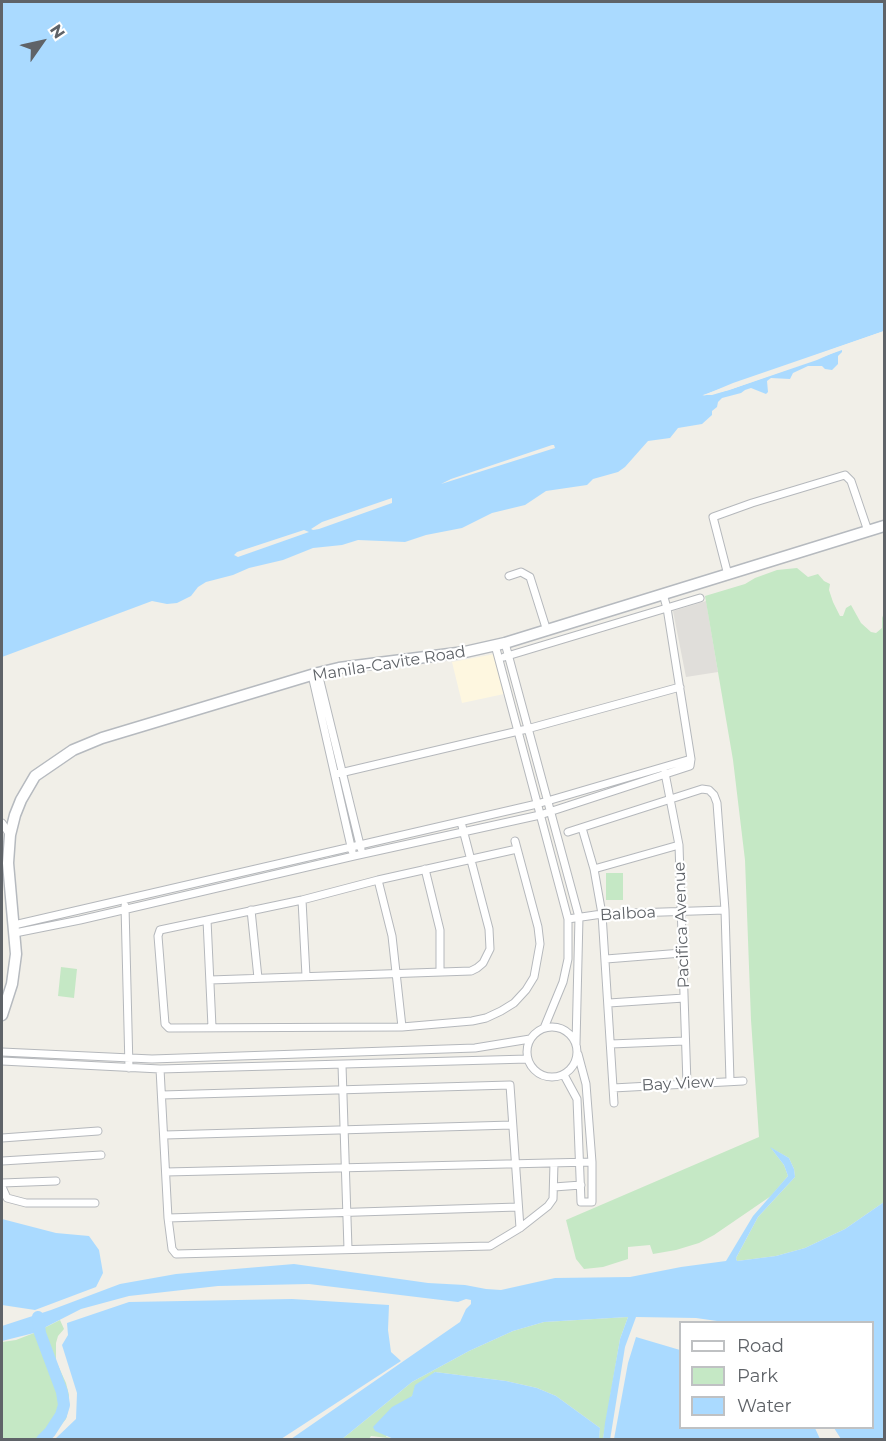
<!DOCTYPE html>
<html>
<head>
<meta charset="utf-8">
<style>
  body { margin:0 }
  #map { position:relative; width:886px; height:1441px; overflow:hidden; background:#f1efe8; font-family:Montserrat,sans-serif }
  canvas { display:block }
  .frame { position:absolute; inset:0; border:3px solid #5f6368; pointer-events:none }
  .legend { position:absolute; left:679px; top:1321px; width:195px; height:108px; box-sizing:border-box; background:#fff; border:2px solid #bfc1c3; margin:0; padding:8px 10px; list-style:none; font-size:18px; color:#5f6368 }
  .legend li { display:flex; align-items:center; gap:12px; height:30px }
  .legend b { width:30px; border:2px solid #bfc1c3 }
  .north { position:absolute; left:12px; top:12px; width:60px; height:60px; -webkit-text-stroke:4px #fff; paint-order:stroke; rotate:56deg; font-size:16px; font-weight:700; line-height:24px; text-align:center; color:#5f6368 }
  .north::after { content:''; display:block; margin:auto; width:21px; height:27px; background:#5f6368; clip-path:polygon(50% 0,100% 100%,50% 72%,0 100%) }
</style>
</head>
<body>
<div id="map">
<canvas width="886" height="1441"></canvas>
<div class="frame"></div>
<ul class="legend">
<li><b style="height:8px;background:#fff"></b>Road</li>
<li><b style="height:16px;background:#c5e8c5"></b>Park</li>
<li><b style="height:16px;background:#aadaff"></b>Water</li>
</ul>
<div class="north">N</div>
</div>
<script>
const ctx = document.querySelector('canvas').getContext('2d');
ctx.lineJoin = 'round';
function paint(path, color) { ctx.fillStyle = color; ctx.fill(path, 'evenodd'); }
const toPath = rows => new Path2D(rows.map(r => 'M' + r).join(''));
function stroke(path, color, width, dash) { ctx.strokeStyle = color; ctx.lineWidth = width; ctx.lineCap = dash ? 'butt' : 'round'; ctx.setLineDash(dash || []); ctx.stroke(path); }
function label(font, color, halo, rows, align = 'center') {
  ctx.font = font + ' Montserrat,sans-serif'; ctx.lineWidth = 4.5; ctx.setLineDash([]); ctx.textBaseline = 'middle'; ctx.strokeStyle = halo; ctx.fillStyle = color; for (const [text, x, y, turn = 0] of rows) {
    ctx.save(); ctx.translate(x, y); ctx.rotate((+turn || 0) * Math.PI / 180); ctx.textAlign = isNaN(turn) ? turn : align; if (halo) ctx.strokeText(text, 0, 0); ctx.fillText(text, 0, 0); ctx.restore();
  }
}
paint(toPath([
  [495,654,504,694,462,703,452,662]
]), '#fef7e0');
paint(toPath([
  [706,601,718,672,686,677,673,611]
]), '#e0deda');
paint(toPath([
  [797,568,808,577,818,574,824,581,830,584,829,590,833,602,840,616,843,616,846,608,851,605,861,623,871,632,876,633,882,628,882,618,884,613,884,1202,845,1229,805,1248,776,1256,737,1261,736,1258,758,1217,795,1177,794,1169,789,1158,771,1148,784,1165,788,1176,771,1196,714,1235,699,1243,676,1250,653,1254,650,1245,628,1247,628,1259,603,1267,584,1269,576,1259,566,1220,759,1137,751,1020,745,860,733,760,705,596,745,584,755,578,777,570],
  [606,873,623,873,623,900,606,900],
  [61,967,77,969,74,998,58,996],
  [628,1317,620,1339,603,1439,599,1439,600,1428,556,1396,537,1388,506,1381,435,1372,412,1396,386,1437,396,1439,371,1436,369,1439,341,1440,412,1382,469,1351,513,1331,544,1322],
  [60,1320,64,1329,58,1336,56,1343,56,1361,66,1383,69,1395,69,1407,66,1419,49,1439,2,1439,2,1342,16,1340,34,1333]
]), '#c5e8c5');
paint(toPath([
  [2,2,884,2,884,331,703,395,712,395,729,390,842,350,842,352,838,356,838,364,832,370,825,369,822,366,808,366,793,373,790,379,771,378,767,381,768,392,766,394,751,388,745,390,741,393,722,398,718,402,717,407,712,411,712,415,702,424,678,428,670,438,648,441,625,467,618,472,593,479,587,485,546,491,525,505,492,513,462,528,426,535,405,542,358,540,342,545,313,548,283,560,249,568,233,575,206,582,198,587,191,596,177,603,167,604,152,601,2,657],
  [770,1147,789,1158,794,1169,795,1177,758,1217,736,1258,737,1261,776,1256,805,1248,845,1229,884,1202,884,1439,841,1439,834,1428,872,1428,872,1322,724,1322,696,1318,636,1317,625,1347,610,1440,603,1439,605,1423,620,1339,628,1317,544,1322,513,1331,469,1351,412,1382,341,1440,291,1439,460,1322,466,1309,471,1304,471,1300,466,1299,458,1302,309,1284,218,1286,129,1296,81,1309,34,1333,2,1341,2,1326,51,1310,120,1284,176,1274,294,1264,428,1283,465,1285,486,1289,501,1290,555,1278,630,1277,681,1267,726,1261,753,1216,788,1176,784,1165],
  [2,1219,56,1233,89,1236,99,1250,103,1273,96,1287,35,1310,2,1305],
  [292,1299,389,1305,388,1330,391,1352,401,1361,281,1439,55,1439,76,1419,77,1393,62,1345,68,1335,67,1323,129,1302],
  [636,1337,680,1350,680,1428,815,1428,820,1439,614,1439,628,1363],
  [435,1372,506,1381,537,1388,556,1396,600,1428,599,1439,396,1440,375,1431,373,1427,392,1407,412,1396,415,1385]
]), '#aadaff');
paint(toPath([
  [884,331,884,335,844,348,817,360,729,390,702,396,733,383],
  [552,445,554,445,555,448,441,484,451,479],
  [392,498,392,503,319,529,313,530,311,529,322,522],
  [304,530,309,532,238,557,234,555,237,552]
]), '#f1efe8');
stroke(toPath([
  [38,1317,40,1333,62,1392,64,1405,61,1415,50,1432,42,1440]
]), '#aadaff', 12);
const minor = toPath([
  [728,575,713,517,752,503,845,475,851,481,868,531],
  [509,576,521,572,530,577,547,631],
  [505,643,579,917,576,1044],
  [495,645,568,919,568,959,563,982,544,1028],
  [504,657,700,598],
  [318,673,361,849],
  [312,675,352,851],
  [665,773,679,845,687,1084],
  [336,774,527,729,680,687],
  [2,823,10,835],
  [582,828,594,869,602,914,614,1103],
  [568,832,702,789,709,790,714,795,717,803,725,910,730,1081],
  [515,841,538,927,540,944,534,977,526,990,514,1003,501,1011,486,1018,472,1021,402,1027,169,1028,165,1024,158,936,160,930,302,900,378,880,517,849],
  [425,869,440,930,440,972],
  [594,869,679,845],
  [378,880,392,936,402,1027],
  [302,900,306,976],
  [125,906,129,1068],
  [251,910,258,978],
  [568,919,602,914,725,910],
  [207,920,212,1027],
  [14,925,537,804,691,759],
  [15,933,80,920,354,856,540,815,690,766,691,759,667,608,663,594],
  [606,959,682,953],
  [210,980,471,971,477,968,483,963,490,949,489,929,461,822],
  [609,1003,684,998],
  '527 1052a25 25 0 1 1 50 0a25 25 0 1 1-50 0Z',
  [611,1044,685,1041],
  [2,1052,152,1059,475,1048,530,1039],
  [2,1061,160,1069,528,1059],
  [342,1065,348,1249],
  [160,1069,168,1218,172,1249,176,1254,490,1246,520,1228,548,1206,553,1199,554,1163],
  [564,1075,577,1099,581,1202,592,1202,592,1162,586,1084,578,1054],
  [613,1088,743,1081],
  [162,1095,510,1085,520,1228],
  [165,1135,512,1125],
  [2,1138,98,1131],
  [2,1161,101,1155],
  [166,1172,592,1162],
  [2,1183,56,1181],
  [2,1187,7,1198,26,1203,95,1203],
  [554,1187,581,1185],
  [168,1218,518,1207]
]);
const secondary = toPath([
  [2,1015,12,984,16,954,8,863,10,835,15,815,21,800,35,776,73,750,102,738,318,673,339,668,465,652,505,643,884,526]
]);
stroke(minor, '#b5b8bc', 9);
stroke(secondary, '#b6babf', 13);
stroke(minor, '#fff', 7);
stroke(secondary, '#fff', 10);
label('16px', '#5f6368', '#fff', [
  ["Manila-Cavite Road",389,664,-9],
  ["Balboa",628,914,-3],
  ["Pacifica Avenue",682,925,-92],
  ["Bay View",678,1084,-3]
]);
</script>
</body>
</html>
